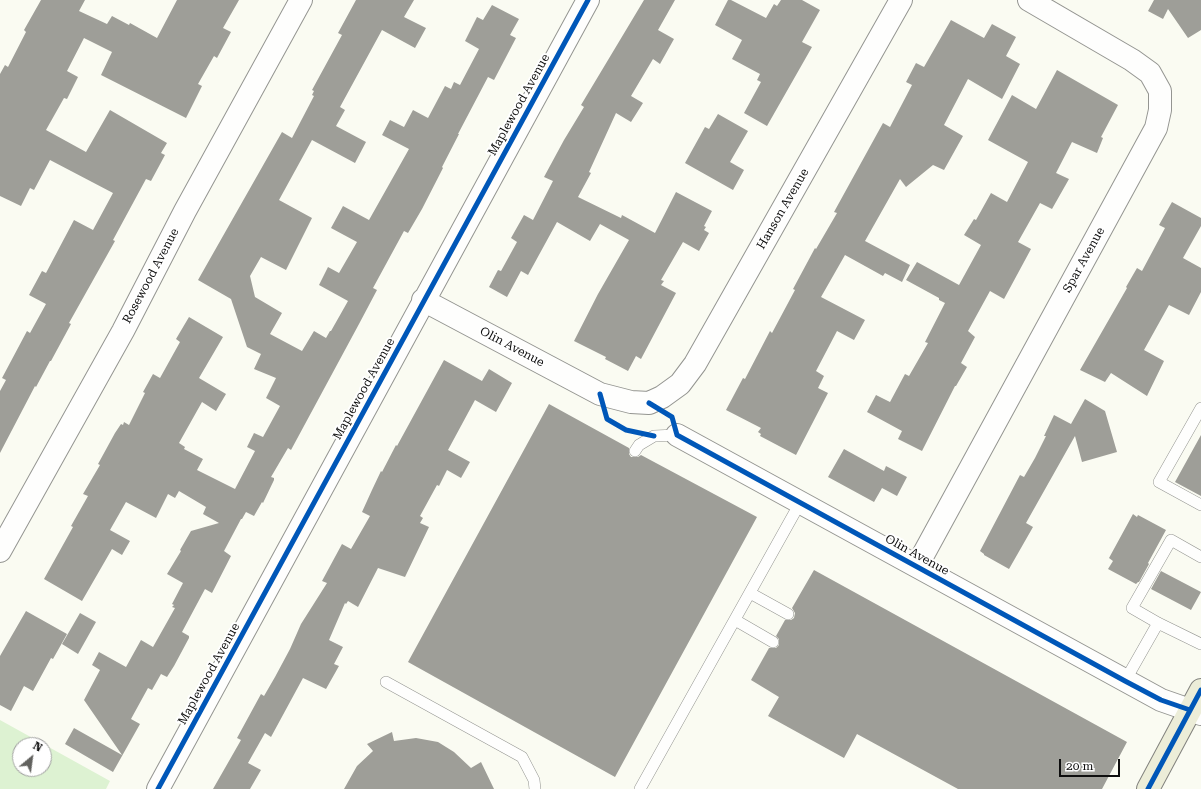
<!DOCTYPE html>
<html>
<head>
<meta charset="utf-8">
<style>
  body { margin:0 }
  #map { position:relative; width:1201px; height:789px; overflow:hidden; background:#fafbf2; font-family:"Roboto Serif",serif }
  canvas { display:block }
  .north { position:absolute; left:12px; top:737px; width:40px; height:40px; box-sizing:border-box; background:#fff; border:1px solid #9f9f9f; border-radius:50%; rotate:29deg; font-size:11px; font-weight:700; line-height:16px; text-align:center; color:#0e0e0e }
  .north::after { content:''; display:block; margin:auto; width:14px; height:18px; background:#61615e; clip-path:polygon(50% 0,100% 100%,50% 72%,0 100%) }
  .scale { position:absolute; left:1059px; top:759px; width:61px; height:18px; box-sizing:border-box; border:2px solid #0e0e0e; border-top:0; padding-left:5px; font-size:12px; line-height:14px; white-space:nowrap; color:#0e0e0e; -webkit-text-stroke:3px #fff; paint-order:stroke }
</style>
</head>
<body>
<div id="map">
<canvas width="1201" height="789"></canvas>
<div class="north">N</div>
<div class="scale">20 m</div>
</div>
<script>
const ctx = document.querySelector('canvas').getContext('2d');
ctx.lineJoin = 'round';
function paint(path, color) { ctx.fillStyle = color; ctx.fill(path, 'evenodd'); }
const toPath = rows => new Path2D(rows.map(r => 'M' + r).join(''));
function stroke(path, color, width, dash) { ctx.strokeStyle = color; ctx.lineWidth = width; ctx.lineCap = dash ? 'butt' : 'round'; ctx.setLineDash(dash || []); ctx.stroke(path); }
function label(font, color, halo, rows, align = 'center') {
  ctx.font = font + ' "Roboto Serif",serif'; ctx.lineWidth = 4; ctx.setLineDash([]); ctx.textBaseline = 'middle'; ctx.strokeStyle = halo; ctx.fillStyle = color; for (const [text, x, y, turn = 0] of rows) {
    ctx.save(); ctx.translate(x, y); ctx.rotate((+turn || 0) * Math.PI / 180); ctx.textAlign = isNaN(turn) ? turn : align; if (halo) ctx.strokeText(text, 0, 0); ctx.fillText(text, 0, 0); ctx.restore();
  }
}
paint(toPath([
  [0,720,110,781,106,789,0,789],
  [20,745,44,745,44,769,20,769]
]), '#ddf2d2');
paint(toPath([
  [41,0,85,0,79,11,107,24,112,16,129,25,130,23,157,38,177,0,239,0,223,28,231,32,217,58,214,56,198,84,202,86,186,118,101,75,112,52,84,38,67,71,78,77,67,99,64,98,46,130,86,152,110,110,167,143,161,153,165,155,151,181,146,179,113,240,115,241,69,323,71,324,51,361,50,361,36,387,35,386,0,453,0,391,6,380,2,378,27,331,30,333,46,304,29,295,42,271,46,273,74,220,93,230,113,193,50,160,34,190,30,188,21,206,0,196,0,74,5,65,8,67,26,32,24,30],
  [356,0,414,0,404,17,426,28,415,48,382,30,340,107,345,110,336,126,366,142,355,163,312,140,279,200,312,218,286,270,261,257,250,276,255,297,282,313,270,334,302,351,314,331,326,338,330,331,331,331,348,301,319,285,328,267,339,273,357,242,331,228,343,206,369,220,409,149,382,135,390,120,404,127,413,110,428,118,445,86,451,89,454,82,460,85,479,49,465,41,477,17,483,20,492,5,519,19,510,35,516,38,494,80,488,77,458,134,459,134,442,167,443,168,422,209,408,233,404,231,373,288,377,290,359,324,291,450,288,448,271,477,274,478,274,480,263,503,262,502,254,516,246,512,242,519,241,519,224,551,231,556,212,593,205,589,182,632,189,636,189,638,174,666,167,677,161,674,152,690,148,688,131,719,140,724,113,772,65,744,74,728,122,755,84,700,100,670,92,665,99,652,126,667,141,640,153,647,175,608,172,607,174,605,172,604,183,583,167,574,181,551,180,550,191,531,219,523,203,514,206,507,179,491,175,498,168,494,156,518,126,502,110,530,130,541,122,555,112,549,82,601,44,579,73,527,71,526,88,496,83,494,100,465,98,464,115,433,121,424,123,425,124,422,129,425,145,393,143,392,153,374,160,378,180,342,176,339,189,317,223,337,199,378,226,394,216,411,202,402,179,443,185,447,184,449,203,459,197,470,235,489,255,451,247,447,254,433,263,437,280,406,266,398,276,378,254,369,261,354,247,347,231,299,198,280,282,132,292,138,314,96,312,95,314,91,312,90,342,35,338,33],
  [644,0,675,0,658,30,674,39,660,64,653,59,631,96,643,103,631,122,616,113,589,172,591,173,578,197,621,218,622,215,655,233,676,192,712,211,704,226,706,227,704,230,709,233,699,251,683,242,661,280,664,281,661,285,676,293,641,359,636,356,628,371,605,359,606,357,574,341,598,294,629,240,600,224,590,241,557,222,528,275,521,271,507,297,489,287,498,270,501,271,517,242,511,238,524,215,533,220,553,181,544,177,564,140,584,107,581,105],
  [728,0,731,0,766,18,774,4,777,6,781,0,802,0,820,10,802,42,812,47,767,126,744,113,761,82,757,80,760,74,732,59,742,40,715,25],
  [1154,0,1201,0,1201,30,1188,38,1168,9,1163,19,1148,11],
  [951,20,984,38,992,24,1016,37,1006,56,1020,64,1002,99,968,79,944,125,963,136,944,170,933,165,906,187,900,179,865,241,910,265,902,282,885,273,883,276,845,255,821,297,865,320,854,340,837,331,816,371,824,376,818,388,828,393,796,455,760,436,761,434,758,432,761,428,726,410,743,378,745,379,770,331,772,333,795,290,793,289,815,248,816,249,837,213,834,212,883,123,890,127,912,85,906,82,916,63,924,67],
  [1057,70,1118,105,1101,137,1103,138,1097,153,1072,142,1056,173,1069,179,1052,209,1040,203,1018,242,1031,249,1004,299,990,291,968,331,975,337,961,363,967,367,956,386,955,386,922,451,898,439,902,431,867,412,876,395,890,402,905,374,909,376,928,343,925,342,945,303,939,300,939,298,906,280,917,262,959,285,981,245,964,235,974,219,976,220,991,193,1007,202,1028,162,988,140,1012,95,1036,109],
  [718,114,748,131,730,162,744,170,733,190,685,163,705,127,709,129],
  [1172,202,1201,218,1201,226,1183,258,1201,268,1201,292,1189,315,1169,305,1144,350,1164,361,1147,396,1111,373,1105,382,1080,370,1127,288,1126,287,1137,268,1142,271,1165,228,1159,225],
  [444,360,482,381,489,369,512,383,496,412,475,400,448,450,470,462,461,478,447,470,439,486,437,485,420,516,423,518,420,523,429,527,405,577,378,568,358,607,348,601,346,604,345,603,329,640,343,647,334,664,339,666,326,689,303,678,271,737,265,733,248,763,261,770,250,789,213,789,241,740,237,738,261,694,264,696,275,677,290,649,301,624,327,583,322,581,342,544,351,549,370,516,362,512,372,490,381,471,382,472,396,445,397,446],
  [1085,399,1105,411,1117,452,1082,462,1075,436,1026,523,1033,527,1009,569,984,555,984,554,980,551,1020,475,1024,477,1035,458,1046,436,1044,436,1054,415,1071,424],
  [549,404,629,448,629,454,631,457,638,457,641,455,757,517,615,777,408,662],
  [1201,435,1201,496,1175,482],
  [844,449,884,471,886,466,907,477,897,496,882,488,874,502,828,477],
  [1133,514,1137,517,1138,515,1166,530,1148,563,1149,564,1139,582,1138,582,1136,584,1108,569,1113,561,1109,558],
  [814,570,1127,742,1102,789,958,789,857,734,844,758,768,716,779,697,751,680,769,648,776,648,779,645,779,639,776,636,785,620,791,620,794,618,795,613,792,608],
  [1161,571,1201,592,1191,610,1151,589],
  [26,611,67,634,53,659,51,658,33,691,24,686,11,711,0,705,0,656],
  [80,613,96,622,78,654,62,644],
  [392,732,394,741,416,738,438,742,454,752,471,768,481,762,494,789,344,789,357,766,373,751,367,744]
]), '#9e9e98');
const service = toPath([
  [1201,408,1159,482,1201,505],
  [635,451,639,445,654,436,677,435],
  [1201,557,1171,540,1132,608,1158,623,1201,644],
  [750,593,788,614],
  [735,620,773,642],
  [1125,681,1158,623],
  [386,682,522,757,534,780,535,789],
  [640,789,800,503]
]);
const minor = toPath([
  [423,300,600,394,631,402,649,403,662,397,680,384,695,364,901,0],
  [677,435,1161,700,1201,714],
  [0,551,123,331,185,211,301,0],
  [917,566,1156,128,1160,110,1160,91,1150,73,1132,60,1029,0],
  [158,789,588,0]
]);
const primary = toPath([
  [1148,789,1201,690]
]);
stroke(service, '#949591', 12);
stroke(minor, '#949591', 24);
stroke(primary, '#82827e', 24);
stroke(service, '#fefefd', 11);
stroke(minor, '#fefefd', 22);
stroke(primary, '#ecedd8', 22);
stroke(toPath([
  [600,394,607,419,626,430,654,436],
  [649,403,672,417,677,435,1125,681,1161,700,1190,710],
  [158,789,588,0],
  [1148,789,1201,690]
]), '#0057b8', 5);
label('12px', '#0e0e0e', '#fff', [
  ["Maplewood Avenue",519,105,-61],
  ["Hanson Avenue",783,209,-60],
  ["Spar Avenue",1084,260,-61],
  ["Rosewood Avenue",151,276,-62],
  ["Olin Avenue",512,347,28],
  ["Maplewood Avenue",364,389,-61],
  ["Olin Avenue",917,555,29],
  ["Maplewood Avenue",209,674,-61]
]);
</script>
</body>
</html>
